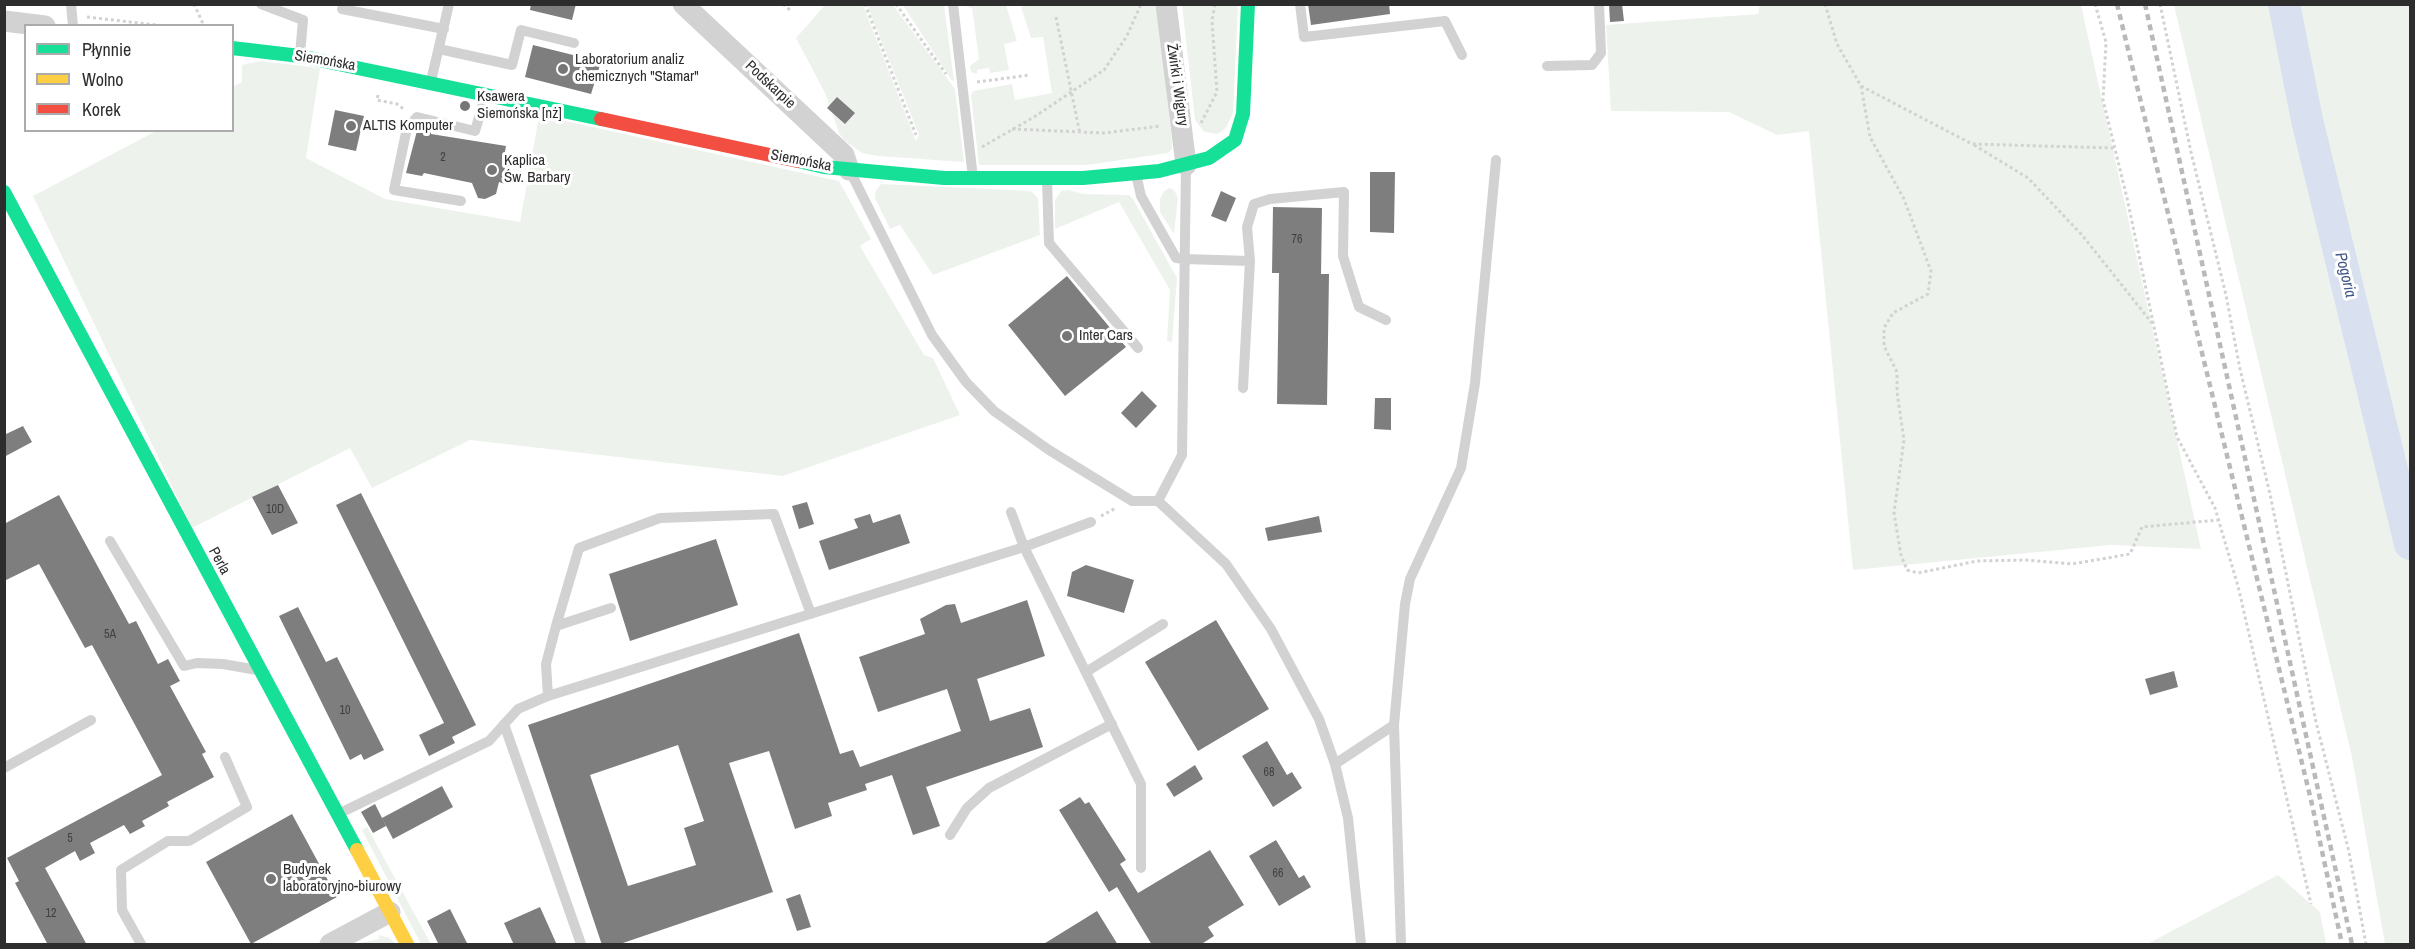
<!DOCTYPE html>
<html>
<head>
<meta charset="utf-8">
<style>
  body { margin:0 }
  #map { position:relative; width:2415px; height:949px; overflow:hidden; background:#fff; font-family:"Archivo Narrow",sans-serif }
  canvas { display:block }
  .frame { position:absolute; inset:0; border:6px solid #2d2d2d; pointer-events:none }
  .legend { position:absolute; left:24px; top:24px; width:210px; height:108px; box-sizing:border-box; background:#fff; border:2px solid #ababab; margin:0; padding:8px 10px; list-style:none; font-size:18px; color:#2d2d2d }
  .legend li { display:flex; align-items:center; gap:12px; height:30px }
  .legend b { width:30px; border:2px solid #ababab }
</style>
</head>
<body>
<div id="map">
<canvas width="2415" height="949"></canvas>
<div class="frame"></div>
<ul class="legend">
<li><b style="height:8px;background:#16e098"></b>Płynnie</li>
<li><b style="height:8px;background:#ffcf43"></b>Wolno</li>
<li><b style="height:8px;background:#f24e42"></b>Korek</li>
</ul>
</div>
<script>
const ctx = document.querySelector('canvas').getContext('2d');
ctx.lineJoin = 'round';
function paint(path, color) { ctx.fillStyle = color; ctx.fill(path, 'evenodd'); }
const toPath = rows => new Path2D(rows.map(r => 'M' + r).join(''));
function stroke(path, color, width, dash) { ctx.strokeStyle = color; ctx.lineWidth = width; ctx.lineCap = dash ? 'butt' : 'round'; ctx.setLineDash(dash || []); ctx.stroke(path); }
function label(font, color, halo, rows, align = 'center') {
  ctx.font = font + ' "Archivo Narrow",sans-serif'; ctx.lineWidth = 6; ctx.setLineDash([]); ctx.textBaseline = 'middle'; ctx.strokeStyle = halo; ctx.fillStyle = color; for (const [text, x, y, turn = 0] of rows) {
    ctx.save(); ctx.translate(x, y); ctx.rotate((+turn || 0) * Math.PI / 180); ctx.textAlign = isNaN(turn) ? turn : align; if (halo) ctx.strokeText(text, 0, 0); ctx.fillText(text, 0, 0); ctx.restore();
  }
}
paint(toPath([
  [1036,4,1157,5,1172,142,1172,149,1168,153,1087,165,979,165,971,95,973,91,1012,84,1015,100,1052,93,1043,37,1031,38,1021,7],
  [1760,4,2081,5,2201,549,2111,545,1853,570,1809,131,1777,135,1729,112,1611,111,1606,25,1758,14],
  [825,5,863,5,916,141,919,135,867,5,893,5,955,89,964,162,878,156,862,153,844,140,839,133,825,93,796,38],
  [903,5,944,5,954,81,952,81],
  [962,5,1006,5,1017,41,1004,44,1009,70,990,73,989,68,977,70,977,74,971,72,970,66,979,59,972,8],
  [1182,5,1238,5,1233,113,1226,128,1218,134,1204,132,1195,120],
  [2174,5,2410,5,2410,944,2385,944,2352,757],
  [260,61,320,68,306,158,385,199,520,222,538,122,542,116,839,181,871,239,860,246,924,355,933,358,960,415,783,476,470,440,372,488,350,448,192,528,33,196,156,131,232,130,233,87,242,82,242,65],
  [881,184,1031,191,1038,198,1040,235,933,275,900,225,890,229,875,198,875,192],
  [1169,188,1174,190,1178,198,1174,234,1160,212,1160,199,1164,191],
  [1068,190,1084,194,1129,195,1133,199,1177,278,1172,342,1167,341,1170,290,1119,202,1055,229,1055,200,1061,191],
  [367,827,431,944,421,944,362,830],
  [2278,875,2320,912,2326,944,2147,944],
  [379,935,389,938,396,944,355,944,379,939]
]), '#edf3ec');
stroke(toPath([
  [2284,4,2307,120,2410,544]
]), '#d9e0ef', 32);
paint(toPath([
  [531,4,576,4,572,20,530,10],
  [1308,4,1389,4,1390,14,1311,25],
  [1609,4,1622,4,1624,21,1610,22],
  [533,45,601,62,591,94,525,77],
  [837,97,855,113,845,124,827,108],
  [335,110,364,116,356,151,328,145],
  [418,127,431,130,431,134,506,146,503,163,510,164,505,184,499,182,496,194,485,199,478,198,472,183,424,173,422,176,406,173],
  [1370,172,1395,172,1394,233,1370,232],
  [1221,191,1236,198,1226,222,1211,216],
  [1273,207,1322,208,1321,274,1329,274,1327,405,1277,404,1279,273,1272,273],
  [1067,276,1126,347,1065,396,1008,325],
  [1142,391,1157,406,1136,428,1121,413],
  [1375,398,1391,398,1391,430,1374,429],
  [23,426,32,442,4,457,4,435],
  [278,485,298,523,272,535,252,497],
  [361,493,476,725,452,737,455,743,429,756,419,735,444,723,336,505],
  [59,495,129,624,136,621,158,664,168,659,180,681,170,686,206,752,202,754,214,777,167,802,169,806,142,821,145,826,130,834,124,825,90,843,95,853,80,861,75,851,45,868,87,945,48,945,15,883,19,881,7,858,162,775,92,645,85,648,39,564,4,581,4,524],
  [807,502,814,524,799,529,792,506],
  [870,514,873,523,900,514,910,543,829,570,819,541,858,528,854,519],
  [1319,516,1322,532,1268,541,1265,528],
  [716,539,738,605,630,641,609,574],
  [1086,565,1134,580,1124,613,1067,596,1072,572],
  [1027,600,1045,656,977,679,990,721,1030,708,1043,747,926,787,940,826,913,835,892,775,865,784,867,790,828,803,832,816,795,829,769,751,729,763,773,892,617,945,602,945,528,725,799,633,840,754,853,750,860,767,961,731,947,689,878,712,859,657,925,634,920,619,946,605,955,604,961,623],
  [678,745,704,821,684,828,696,865,628,886,590,775],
  [298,607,326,662,337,657,384,750,364,760,361,754,350,760,279,616],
  [1216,620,1269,709,1198,751,1145,662],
  [2174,671,2178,687,2150,695,2145,679],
  [1267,741,1287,775,1292,772,1302,788,1273,807,1242,756],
  [1195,765,1203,779,1174,797,1166,784],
  [442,786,453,807,393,839,382,818],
  [1080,797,1085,804,1089,802,1126,860,1120,864,1138,893,1210,850,1244,905,1208,927,1214,936,1200,945,1152,945,1117,887,1109,892,1059,810],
  [375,804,386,826,373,833,361,812],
  [292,814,337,897,251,944,206,862],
  [1276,840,1299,878,1304,875,1311,887,1279,906,1249,856],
  [800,894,811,927,797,931,786,899],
  [540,907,557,945,514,945,504,923],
  [450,909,468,945,439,945,427,921],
  [1097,911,1118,945,1042,945]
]), '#7e7e7e');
stroke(toPath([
  [194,4,204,26],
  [783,4,791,11],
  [865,4,916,135],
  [896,4,946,74],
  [1825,4,1837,44,1861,86,1870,137,1904,199,1931,271,1928,294,1893,313,1884,328,1884,346,1897,372,1897,392,1904,440,1894,513,1901,555,1907,570,1918,573,1977,561,2026,560,2072,564,2130,554,2142,527,2218,520],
  [2095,4,2106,42,2103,100,2127,198,2177,437,2215,508,2238,586,2311,904],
  [2160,4,2191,152,2226,295,2240,369,2270,494,2316,722,2349,852,2366,944],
  [87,17,165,26],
  [1056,17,1080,134],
  [977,82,1030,75],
  [1861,86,1972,144,2114,148],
  [378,95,377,100,397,104,405,110],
  [1201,123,1217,92,1212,21,1215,4],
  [1012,129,1104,133,1161,126],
  [1974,145,2028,178,2082,235,2152,323],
  [982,147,1034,117,1104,70,1127,36,1141,4],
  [1101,516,1116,508]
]), '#d2d2d2', 3, [3, 3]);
stroke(toPath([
  [71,4,73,26],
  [261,4,303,20,300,55],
  [953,4,973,178],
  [1300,4,1304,37,1445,21,1462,55],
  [342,9,444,29],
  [439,49,512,65,521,30,574,43],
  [1547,66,1592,65,1601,53,1599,4],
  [431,81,449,4],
  [851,173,932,335,966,382,994,411,1049,450,1132,501,1158,501,1226,564,1271,629,1319,719,1335,764,1348,818,1361,944],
  [1136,174,1141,196,1176,258,1184,259,1250,261,1247,227,1254,204,1270,199,1344,192,1343,256,1359,307,1386,320],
  [1047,180,1049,243,1138,348],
  [461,201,394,190,407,128,417,117,475,131,486,94],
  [1243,388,1250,261],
  [1158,501,1182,455,1186,166],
  [1011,512,1024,547,1141,784,1141,868],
  [110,541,184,666,197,663,223,664,257,670],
  [556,626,579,548,660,518,774,514,811,614],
  [1086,672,1163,624],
  [548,696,546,664,556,626,611,608],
  [504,724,581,944],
  [1394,725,1401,944],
  [1335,764,1394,725,1405,604,1410,579,1461,468,1475,383,1496,160],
  [4,768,91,720],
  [338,814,489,741,518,709,548,696,1024,547,1091,522],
  [950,835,967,808,989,788,1112,724],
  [141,944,122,910,121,870,168,841,189,841,247,807,225,757]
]), '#d2d2d2', 10);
stroke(toPath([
  [683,4,844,155,849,170],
  [1166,4,1186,165],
  [4,21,45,26],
  [330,944,390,912]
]), '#d2d2d2', 21);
stroke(toPath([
  [232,48,300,56,601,119],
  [798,161,824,167,944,178,1083,178,1159,171,1209,158,1235,140,1243,114,1248,4],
  [4,192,357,850]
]), '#16e098', 14);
stroke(toPath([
  [357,850,407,944]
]), '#ffcf43', 14);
stroke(toPath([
  [601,119,798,161]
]), '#f24e42', 14);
stroke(toPath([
  [2117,4,2311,800,2342,944],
  [2145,4,2352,944]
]), '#b9b9b9', 4.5, [6, 4.5]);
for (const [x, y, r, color] of [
  [563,69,6,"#767676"],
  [465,106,6,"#767676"],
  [351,126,6,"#767676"],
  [492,170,6,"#767676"],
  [1067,336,6,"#767676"],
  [271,879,6,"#767676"]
]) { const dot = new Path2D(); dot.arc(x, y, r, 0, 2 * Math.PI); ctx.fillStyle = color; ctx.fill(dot); stroke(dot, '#fff', 2); }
label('12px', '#414141', null, [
  ["2",443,158],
  ["76",1297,240],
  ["10D",275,510],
  ["5A",110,635],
  ["10",345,711],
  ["68",1269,773],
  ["5",70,839],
  ["66",1278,874],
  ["12",51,914]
]);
label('15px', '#2d2d2d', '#fff', [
  ["Laboratorium analiz",575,60],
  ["chemicznych \"Stamar\"",575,77],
  ["Ksawera",477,97],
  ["Siemońska [nż]",477,114],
  ["ALTIS Komputer",363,126],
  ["Kaplica",504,161],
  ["Św. Barbary",504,178],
  ["Inter Cars",1079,336],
  ["Budynek",283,870],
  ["laboratoryjno-biurowy",283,887]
], 'left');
label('15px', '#2d2d2d', '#fff', [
  ["Siemońska",325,61,10],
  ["Podskarpie",770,85,43],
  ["Żwirki i Wigury",1177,85,82],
  ["Siemońska",801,161,11],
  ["Perla",219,561,61]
]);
label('italic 16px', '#425889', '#fff', [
  ["Pogoria",2345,275,76]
]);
</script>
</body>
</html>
